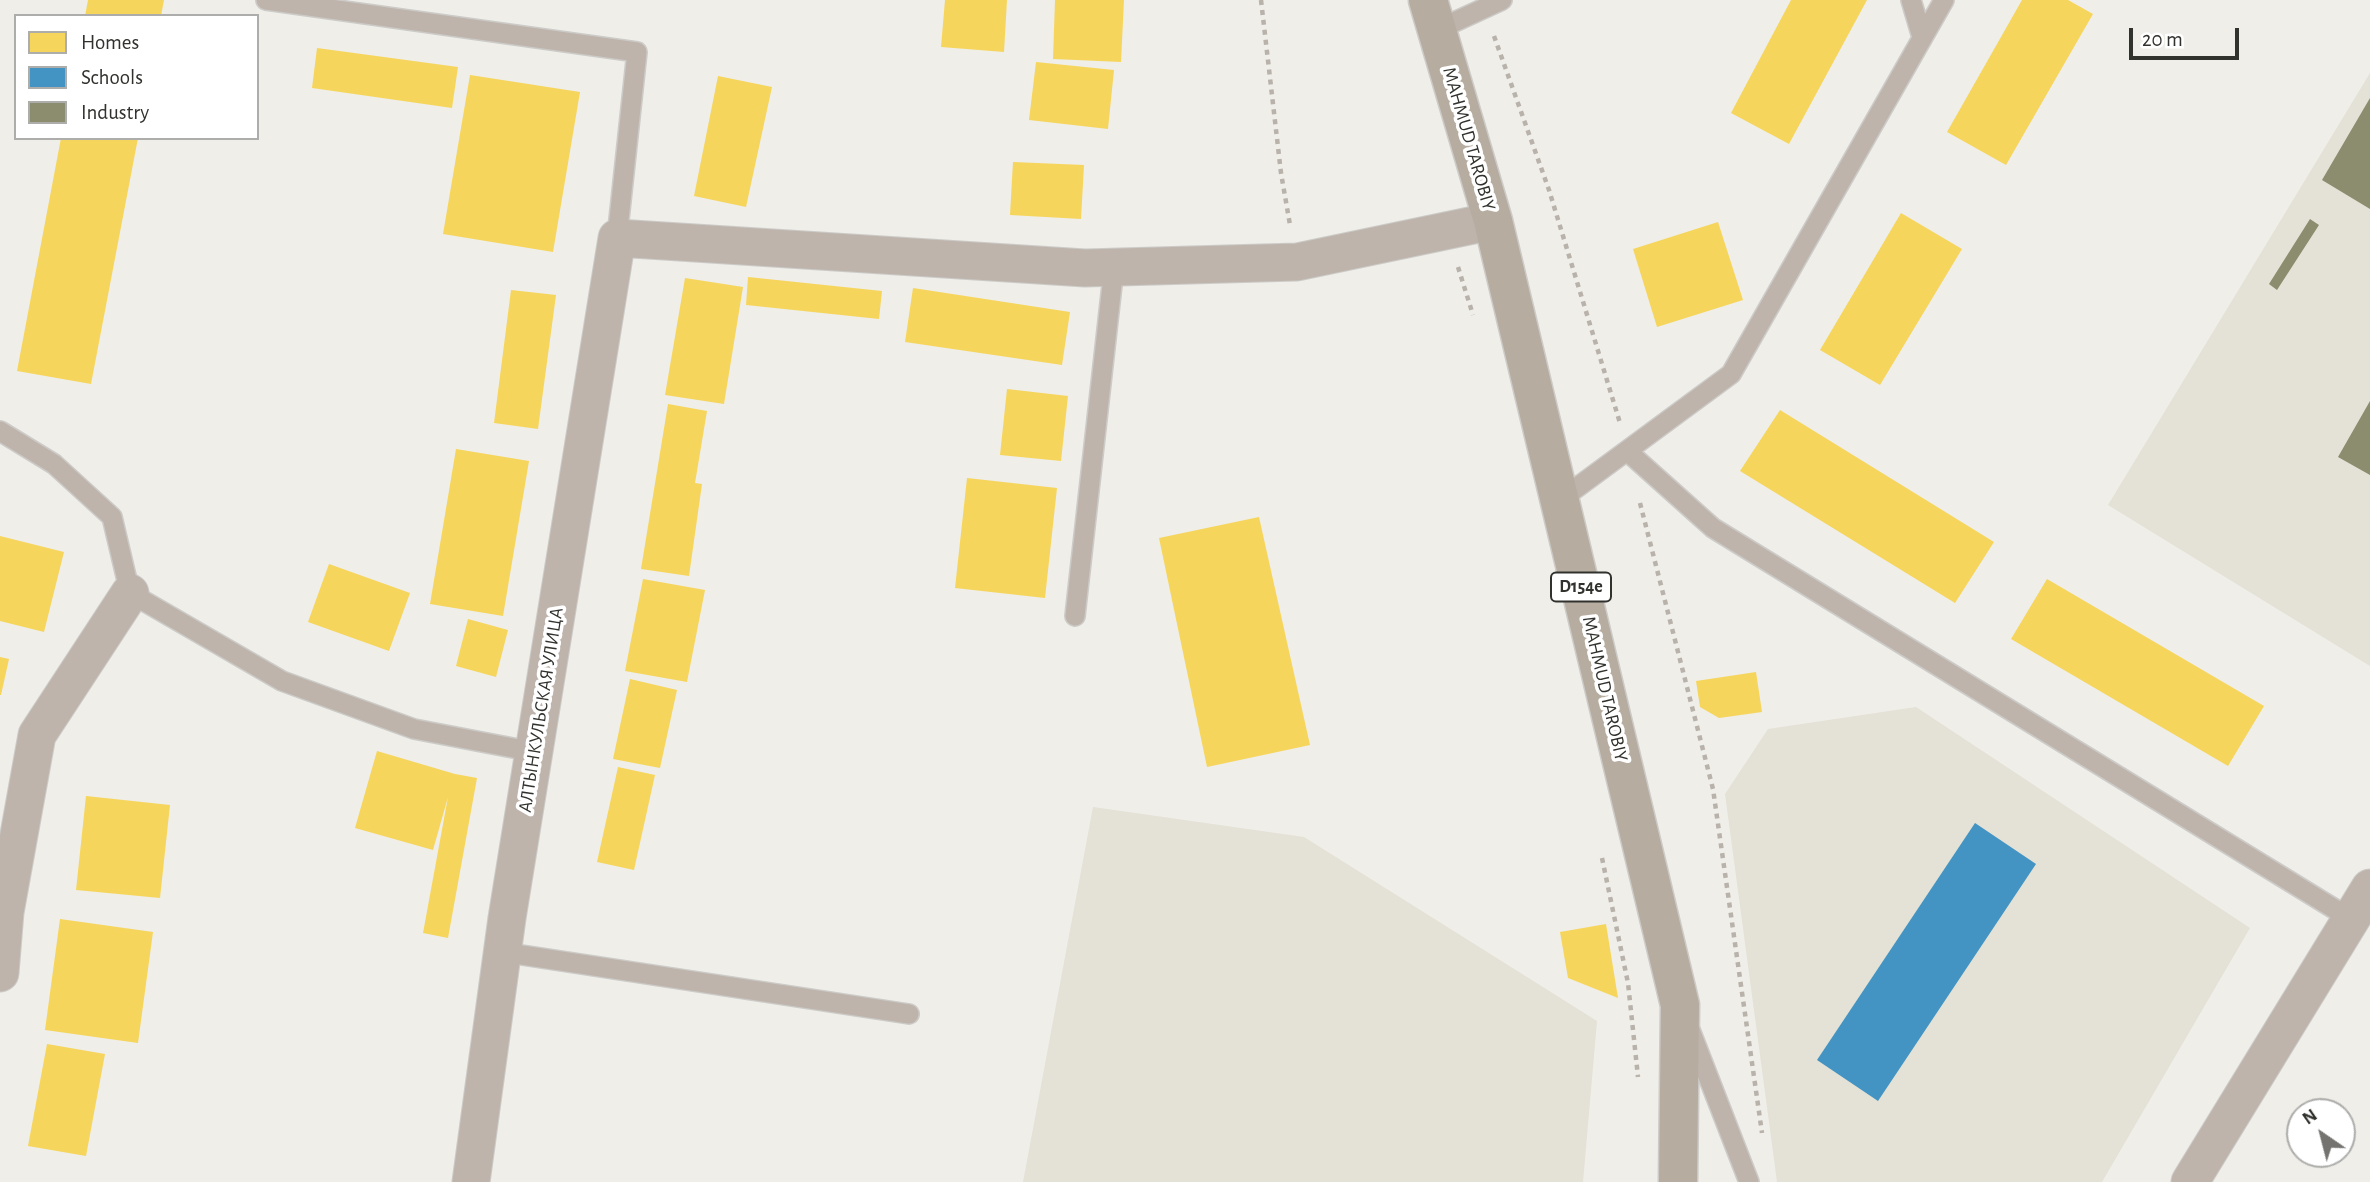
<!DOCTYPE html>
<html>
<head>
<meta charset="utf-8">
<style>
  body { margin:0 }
  #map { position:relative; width:2370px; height:1182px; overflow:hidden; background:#efeee9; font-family:"Alegreya Sans",sans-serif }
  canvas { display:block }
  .legend { position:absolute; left:14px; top:14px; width:245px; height:126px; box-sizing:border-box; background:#fff; border:2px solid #adadab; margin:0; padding:9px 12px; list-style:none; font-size:21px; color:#31312d }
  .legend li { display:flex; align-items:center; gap:14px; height:35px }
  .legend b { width:35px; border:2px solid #adadab }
  .north { position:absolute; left:2286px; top:1098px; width:70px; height:70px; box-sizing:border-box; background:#fff; border:2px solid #adadab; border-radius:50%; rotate:325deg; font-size:19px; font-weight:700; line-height:28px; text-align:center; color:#31312d }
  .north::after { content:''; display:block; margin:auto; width:24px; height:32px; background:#74736f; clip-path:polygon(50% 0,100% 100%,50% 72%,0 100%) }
  .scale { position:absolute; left:2129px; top:28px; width:110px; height:32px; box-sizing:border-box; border:4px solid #31312d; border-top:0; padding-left:9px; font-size:21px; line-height:24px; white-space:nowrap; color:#31312d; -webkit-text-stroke:5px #fff; paint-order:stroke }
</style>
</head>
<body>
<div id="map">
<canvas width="2370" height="1182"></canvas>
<ul class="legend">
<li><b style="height:19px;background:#f6d55c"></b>Homes</li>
<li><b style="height:19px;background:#4393c3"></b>Schools</li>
<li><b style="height:19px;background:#8c8c6e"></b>Industry</li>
</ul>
<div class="north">N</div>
<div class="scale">20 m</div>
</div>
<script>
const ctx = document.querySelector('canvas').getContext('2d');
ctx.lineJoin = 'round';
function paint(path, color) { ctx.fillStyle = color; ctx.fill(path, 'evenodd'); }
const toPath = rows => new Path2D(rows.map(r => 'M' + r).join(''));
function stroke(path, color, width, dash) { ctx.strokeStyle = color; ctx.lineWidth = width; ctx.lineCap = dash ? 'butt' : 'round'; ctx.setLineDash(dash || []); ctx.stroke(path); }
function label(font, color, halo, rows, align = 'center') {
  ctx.font = font + ' "Alegreya Sans",sans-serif'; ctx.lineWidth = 7; ctx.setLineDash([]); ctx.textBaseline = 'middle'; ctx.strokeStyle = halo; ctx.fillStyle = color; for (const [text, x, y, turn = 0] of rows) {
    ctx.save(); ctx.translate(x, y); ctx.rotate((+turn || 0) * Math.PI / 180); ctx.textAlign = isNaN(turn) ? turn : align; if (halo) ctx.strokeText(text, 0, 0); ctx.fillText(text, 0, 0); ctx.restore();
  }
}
paint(toPath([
  [2370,73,2370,666,2108,505],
  [1916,707,2250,928,2102,1182,1777,1182,1725,794,1768,729],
  [1093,807,1304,837,1597,1021,1583,1182,1023,1182]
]), '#e4e1d6');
paint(toPath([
  [88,0,164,0,161,16,85,16],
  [945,0,1007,0,1004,52,941,47],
  [1055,0,1124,0,1121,62,1053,59],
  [1791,0,1867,0,1789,144,1731,113],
  [2022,0,2068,0,2093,14,2006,165,1947,132],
  [317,48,458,67,452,108,312,88],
  [1036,62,1114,70,1108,129,1029,120],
  [470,75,580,92,553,252,443,234],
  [718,76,772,87,746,207,694,196],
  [61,138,138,138,91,384,17,371],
  [1013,162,1084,165,1081,219,1010,215],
  [1901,213,1962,249,1880,385,1820,350],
  [1718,222,1743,300,1657,327,1633,249],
  [748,277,882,291,879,319,746,305],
  [685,278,743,287,724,404,665,395],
  [913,288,1070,312,1062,365,905,342],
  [511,290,556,295,538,429,494,423],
  [1007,389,1068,396,1061,461,1000,455],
  [668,404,707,411,695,483,702,484,689,576,641,569],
  [1780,410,1994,542,1955,603,1740,471],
  [456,449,529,461,503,616,430,604],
  [967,478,1057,488,1045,598,955,588],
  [1259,517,1310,745,1207,767,1159,538],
  [0,536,64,552,44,632,0,621],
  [329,564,410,593,389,651,308,622],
  [643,579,705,590,687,682,625,671],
  [2047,579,2264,706,2228,766,2011,639],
  [468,619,508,630,496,677,456,666],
  [0,657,9,659,1,695,0,695],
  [1756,672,1762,712,1719,718,1700,707,1696,681],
  [630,679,677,690,660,768,613,759],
  [377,751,455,774,477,778,448,938,423,933,448,797,433,850,355,828],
  [618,767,655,775,634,870,597,862],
  [86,796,170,805,160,898,76,890],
  [60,919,153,932,138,1043,45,1030],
  [1606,924,1618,998,1568,978,1560,932],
  [47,1044,105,1054,86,1156,28,1146]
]), '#f6d55c');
paint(toPath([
  [1975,823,2036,864,1878,1101,1817,1060]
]), '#4393c3');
paint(toPath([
  [2370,98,2370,209,2322,180],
  [2310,219,2319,225,2277,290,2269,284],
  [2370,401,2370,475,2338,457]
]), '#8c8c6e');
const service = toPath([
  [266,0,637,52,617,238],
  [1911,0,1922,37],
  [1437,30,1502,0],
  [0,431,54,464,112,517,130,593,282,681,414,729,534,752],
  [1627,451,1713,528,2351,919],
  [1560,500,1731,374,1944,0],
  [1075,616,1114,267],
  [502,952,909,1014],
  [1690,1030,1749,1182]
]);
const minor = toPath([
  [0,973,5,912,37,735,130,593],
  [471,1182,507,918,617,238,1085,268,1297,262,1493,221],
  [2190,1182,2370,888]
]);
const primary = toPath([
  [1428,0,1493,221,1680,1005,1678,1182]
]);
stroke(service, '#cccbc8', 22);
stroke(minor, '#cccbc8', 39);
stroke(primary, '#cccbc8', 41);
stroke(toPath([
  [1261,0,1281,173,1290,225],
  [1494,36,1549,190,1620,423],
  [1458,267,1473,315],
  [1640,503,1713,789,1762,1133],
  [1602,858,1628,983,1638,1077]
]), '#b8b2ab', 4.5, [5, 5]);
stroke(service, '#beb4ac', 19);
stroke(minor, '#beb4ac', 37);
stroke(primary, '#b6aca0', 38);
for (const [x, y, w] of [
  [1581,587,60]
]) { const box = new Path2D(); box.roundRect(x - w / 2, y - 14.5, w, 29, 5); ctx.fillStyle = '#fff'; ctx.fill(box); stroke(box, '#31312d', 2); }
label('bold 18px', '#31312d', null, [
  ["D154e",1581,587]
]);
label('19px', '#31312d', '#fff', [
  ["MAHMUD TAROBIY",1469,139,74],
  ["MAHMUD TAROBIY",1605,689,77],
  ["АЛТЫНКУЛЬСКАЯ УЛИЦА",541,710,-81]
]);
</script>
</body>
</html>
